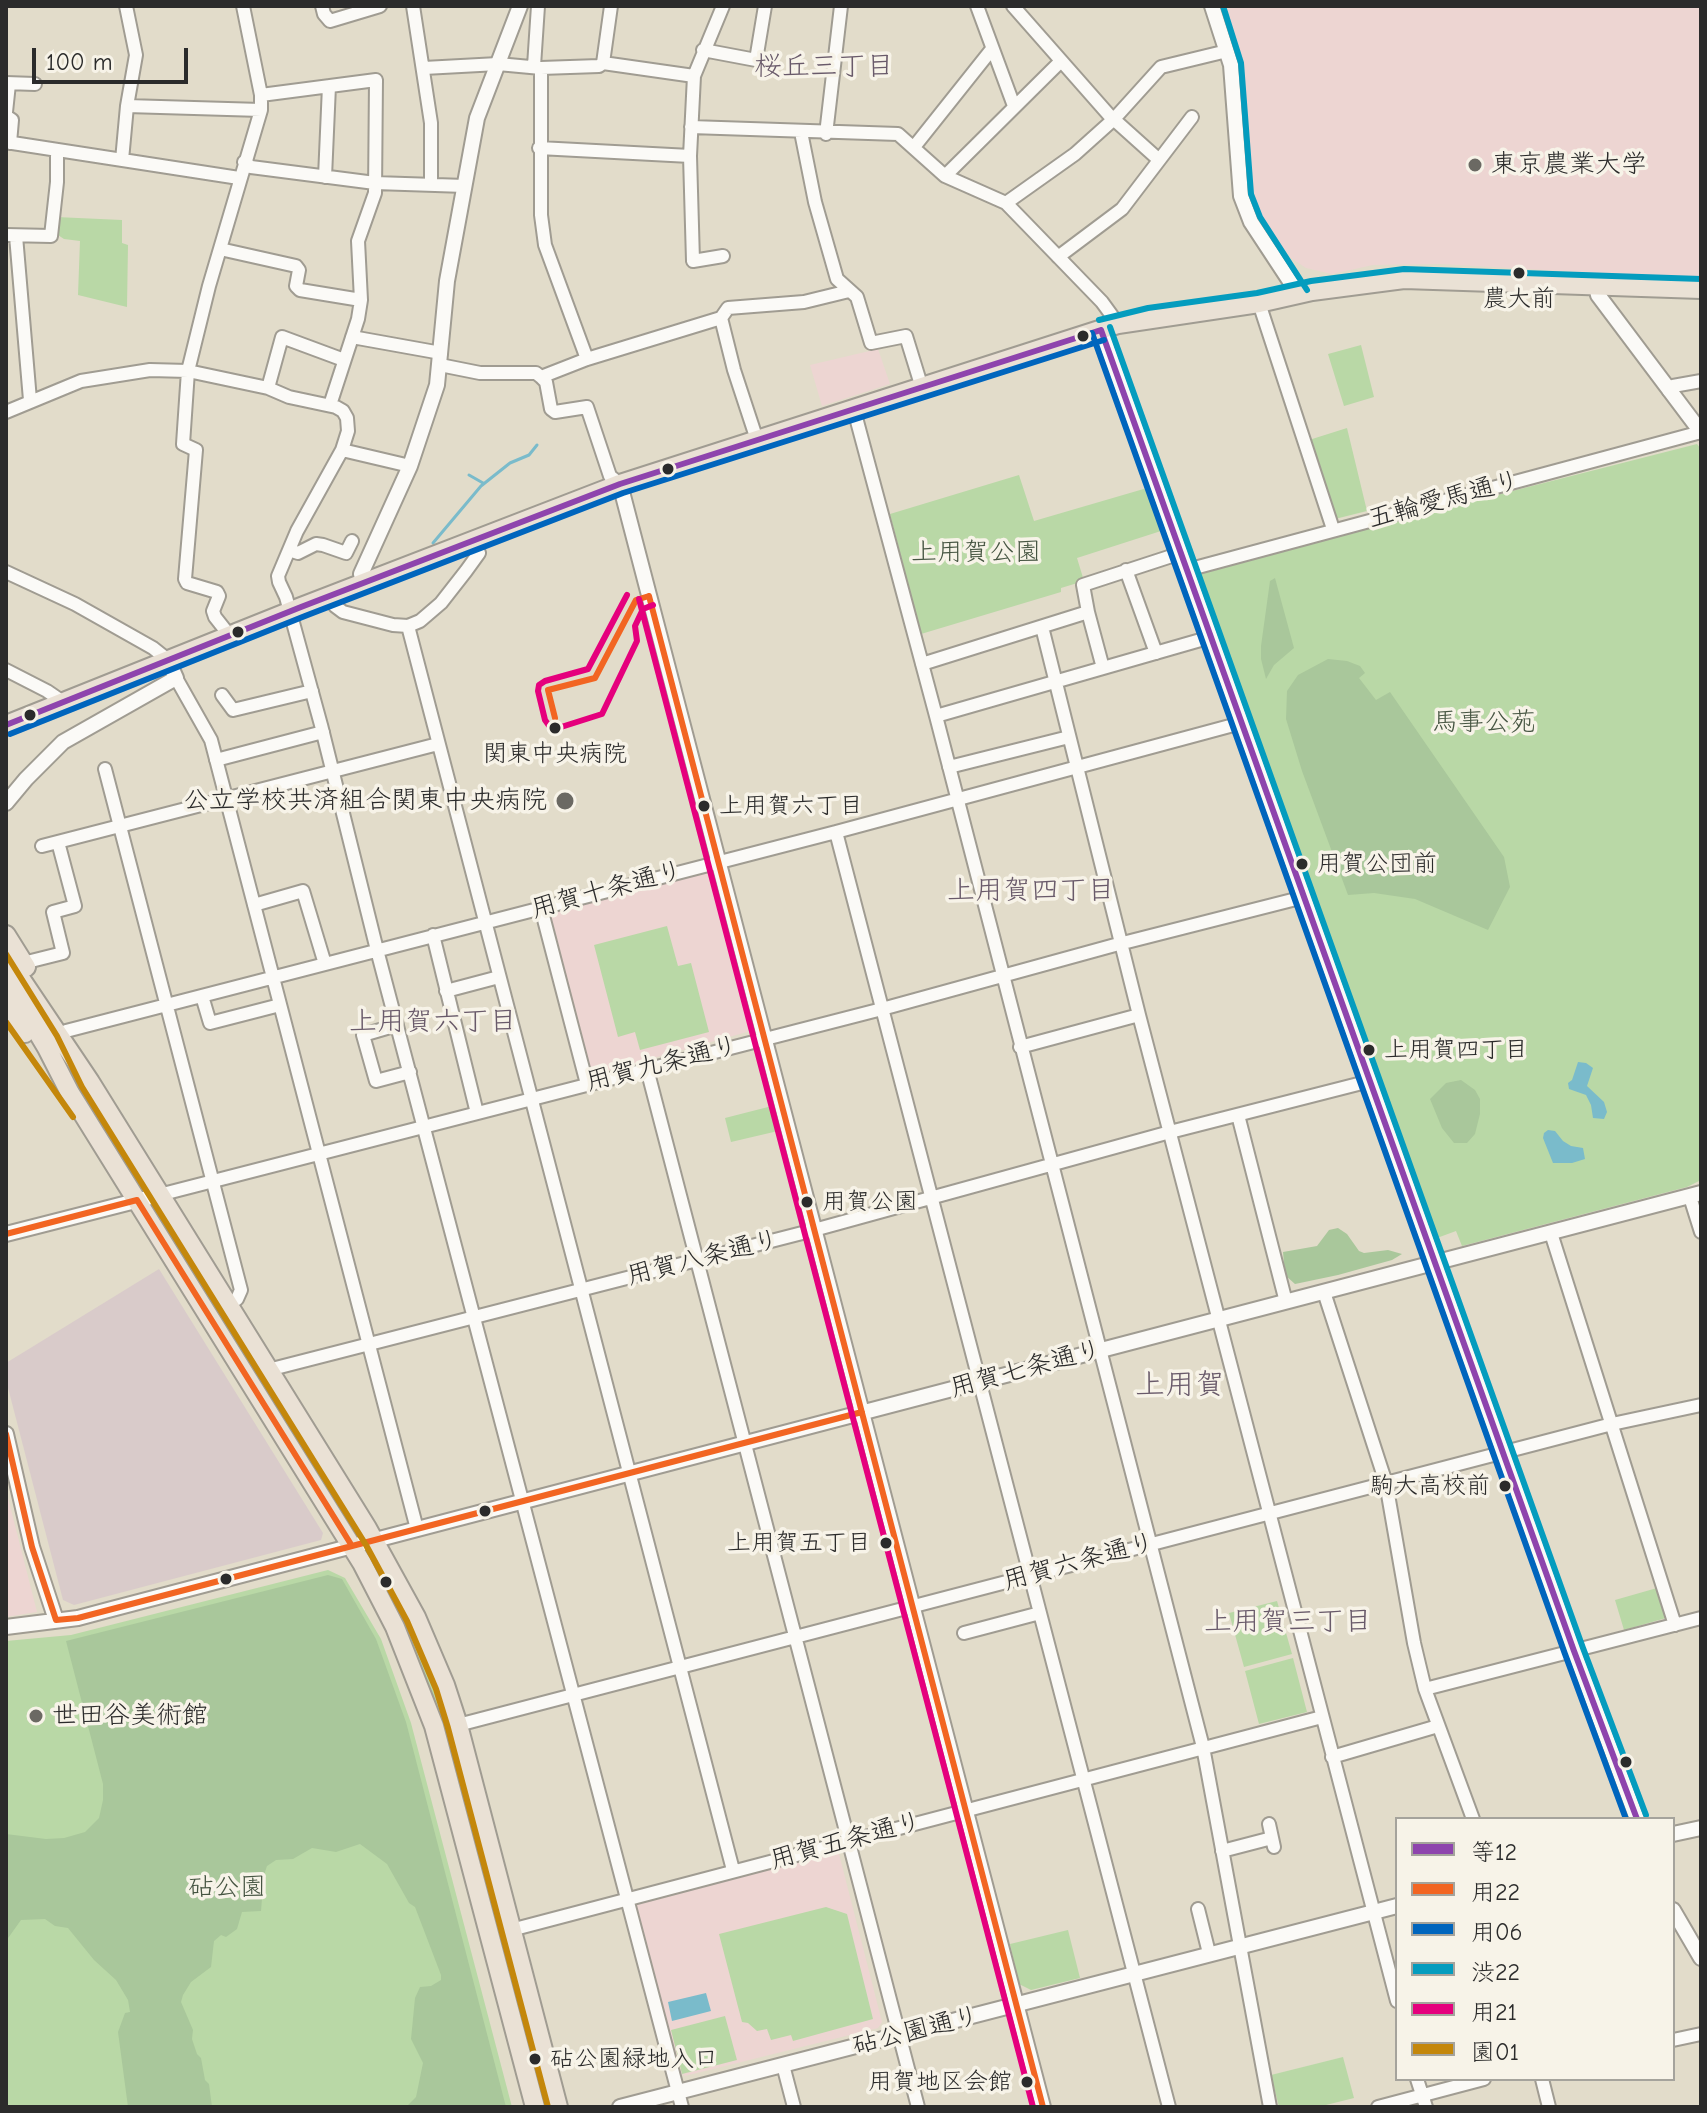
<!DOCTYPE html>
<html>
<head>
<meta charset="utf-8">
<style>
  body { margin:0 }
  #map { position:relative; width:1707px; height:2113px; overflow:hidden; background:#e2dcca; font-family:"Comic Neue","Klee One",sans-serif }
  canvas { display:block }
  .frame { position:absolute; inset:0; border:8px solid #2b2b2b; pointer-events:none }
  .legend { position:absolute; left:1395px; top:1817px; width:280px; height:264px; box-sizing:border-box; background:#f7f3e8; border:2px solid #a5a39c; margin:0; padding:10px 14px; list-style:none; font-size:24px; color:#2b2b2b }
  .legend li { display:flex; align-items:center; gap:16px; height:40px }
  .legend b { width:40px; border:2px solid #a5a39c }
  .scale { position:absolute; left:32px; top:48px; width:156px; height:36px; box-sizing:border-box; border:4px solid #2b2b2b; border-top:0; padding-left:10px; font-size:24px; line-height:28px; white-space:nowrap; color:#2b2b2b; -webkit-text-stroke:6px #f7f3e8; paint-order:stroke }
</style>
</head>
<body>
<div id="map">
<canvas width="1707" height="2113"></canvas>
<div class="frame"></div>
<ul class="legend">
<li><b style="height:10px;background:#8e44ad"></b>等12</li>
<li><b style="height:10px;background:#f26522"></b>用22</li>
<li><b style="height:10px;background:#0065bd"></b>用06</li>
<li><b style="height:10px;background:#049cbe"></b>渋22</li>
<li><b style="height:10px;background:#e5007d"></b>用21</li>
<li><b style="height:10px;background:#c4870b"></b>園01</li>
</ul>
<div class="scale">100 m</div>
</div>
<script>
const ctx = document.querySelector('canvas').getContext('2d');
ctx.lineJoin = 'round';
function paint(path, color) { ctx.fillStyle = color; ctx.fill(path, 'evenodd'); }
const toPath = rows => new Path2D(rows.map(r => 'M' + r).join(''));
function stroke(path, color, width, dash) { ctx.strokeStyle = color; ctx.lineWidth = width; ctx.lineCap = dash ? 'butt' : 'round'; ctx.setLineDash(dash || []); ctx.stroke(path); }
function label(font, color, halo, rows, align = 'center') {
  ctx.font = font + ' "Comic Neue","Klee One",sans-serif'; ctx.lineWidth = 7; ctx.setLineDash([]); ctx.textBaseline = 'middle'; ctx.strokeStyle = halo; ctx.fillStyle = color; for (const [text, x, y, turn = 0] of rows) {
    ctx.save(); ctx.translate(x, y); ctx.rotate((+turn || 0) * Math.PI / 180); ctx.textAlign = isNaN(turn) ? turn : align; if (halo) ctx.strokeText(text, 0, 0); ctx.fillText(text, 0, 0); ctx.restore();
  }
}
paint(toPath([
  [1222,6,1701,6,1701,279,1440,264,1373,265,1332,274,1306,268,1291,258,1277,241,1262,217,1251,189,1244,86,1238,48],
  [878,349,890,384,822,406,810,365],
  [711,870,750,1027,747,1032,592,1075,588,1073,549,915,550,911],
  [6,1490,37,1612,6,1617],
  [838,1850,882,2022,878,2028,685,2076,681,2073,632,1909,636,1905]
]), '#edd5d2');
paint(toPath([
  [159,1269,323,1533,321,1540,74,1605,63,1600,6,1380,6,1363]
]), '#d9cbca');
paint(toPath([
  [56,217,122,220,122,243,128,245,127,307,78,295,80,241,64,239,55,233],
  [1361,345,1374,397,1344,406,1328,354],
  [1347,428,1367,511,1335,519,1309,440],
  [1697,444,1701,449,1701,1180,1687,1187,1462,1246,1456,1231,1437,1238,1199,577,1202,570],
  [1019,475,1034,521,1147,488,1161,531,1077,558,1084,581,1061,588,1061,592,921,634,890,514],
  [667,926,678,966,691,963,709,1032,640,1050,635,1032,618,1037,594,945],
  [772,1106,778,1131,731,1142,725,1118],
  [153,1207,159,1208,304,1442,322,1480,343,1514,341,1516],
  [380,1565,428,1665,446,1717,548,2101,542,2103,444,1733,398,1605,378,1567],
  [328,1570,345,1578,381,1639,411,1723,512,2107,6,2107,6,1641,71,1635],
  [1657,1588,1666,1618,1624,1630,1615,1600],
  [1277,1601,1292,1654,1244,1667,1229,1613],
  [1293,1658,1307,1712,1259,1724,1245,1671],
  [826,1907,847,1914,873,2019,793,2041,791,2035,771,2040,767,2029,757,2031,748,2023,742,2022,719,1934],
  [1068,1930,1080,1978,1031,1990,1019,1984,1010,1944],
  [725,2016,737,2060,682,2074,671,2030],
  [1343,2057,1354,2098,1318,2107,1279,2107,1271,2075]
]), '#b9d8a6');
paint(toPath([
  [1275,578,1294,648,1274,665,1266,679,1261,659,1261,646,1270,581],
  [1328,659,1347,661,1360,666,1365,673,1359,678,1376,700,1390,692,1504,857,1510,887,1488,930,1415,899,1374,893,1348,895,1302,771,1286,719,1287,691,1298,675],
  [1461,1080,1475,1090,1480,1099,1480,1114,1475,1134,1467,1143,1454,1143,1442,1128,1430,1099,1446,1083],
  [1338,1228,1347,1234,1359,1251,1364,1253,1388,1250,1402,1254,1392,1260,1338,1275,1295,1284,1285,1275,1283,1252,1317,1246,1329,1230],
  [328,1575,342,1579,376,1639,406,1722,506,2107,406,2107,416,2097,423,2063,411,2039,415,1998,420,1987,431,1986,441,1980,441,1975,415,1907,409,1903,387,1864,360,1844,336,1852,312,1848,293,1859,276,1860,267,1866,264,1875,261,1911,242,1912,237,1929,226,1937,221,1935,214,1941,211,1967,191,1982,183,1995,181,2002,193,2030,192,2039,197,2054,201,2058,205,2080,209,2084,212,2107,128,2107,118,2032,125,2013,130,2012,128,2000,116,1980,94,1960,68,1928,55,1926,45,1919,21,1920,6,1941,6,1834,46,1839,64,1838,85,1832,99,1818,103,1800,103,1784,66,1641]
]), '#a9c79b');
paint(toPath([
  [1578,1062,1586,1063,1593,1068,1587,1086,1604,1102,1607,1112,1604,1119,1593,1118,1591,1105,1586,1095,1569,1089,1568,1083,1572,1080],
  [1548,1130,1555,1131,1563,1141,1571,1146,1583,1148,1585,1159,1572,1163,1553,1163,1543,1138,1544,1133],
  [706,1993,711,2011,672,2021,668,2002]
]), '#7abbcb');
stroke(toPath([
  [469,475,483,483],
  [433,543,481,486,510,463,529,455,537,445]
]), '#7abbcb', 3);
const minor = toPath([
  [322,6,324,14,330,21,380,6],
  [413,6,431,123,431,183],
  [977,6,1014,106],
  [1013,6,1109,115,1158,159],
  [703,50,756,60,765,6],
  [603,63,611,6],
  [534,66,538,6],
  [424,68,498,64,541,68,599,66,603,63,694,76],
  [541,68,541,215,545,245,587,359],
  [6,83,35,84],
  [261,95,376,80,375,193,358,241,361,300,358,319,330,405],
  [127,106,261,110],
  [6,112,9,84],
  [6,116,12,120,10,143],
  [691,127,898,134,945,176,1006,203,1102,302,1118,324],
  [801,132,815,202,837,279,857,297,871,343,906,336,922,388],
  [826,134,841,6],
  [6,142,239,178],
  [914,147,992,49],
  [539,148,690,156],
  [122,160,127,106,136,55,126,6],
  [244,162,251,167,375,183,465,186],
  [945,176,1061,61],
  [325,177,329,86],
  [1006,203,1075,154,1114,119,1161,67,1227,51],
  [6,235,51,236,57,182,57,151],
  [16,236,30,400],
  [220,249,296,266,299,270,296,286,300,290,361,300],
  [723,256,693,261,690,156,694,76,723,6],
  [1058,257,1122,209,1192,117],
  [1259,303,1333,529],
  [721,318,734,370,757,440],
  [352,337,441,353],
  [440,365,480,373,536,373,541,377,587,359,721,318,728,308,804,302,849,291],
  [541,377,546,382,551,409,555,412,587,407,610,476,620,484],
  [268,388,282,337,344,360],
  [1669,391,1673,386,1701,381],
  [854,410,936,716,1203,1747,1270,2107],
  [6,412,81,381,150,370,188,371,268,388,289,397,336,407,343,411,347,418,348,431,342,450,297,531,278,576,279,582,286,597,321,725,377,950,682,2107],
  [342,450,410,466],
  [289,550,298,553,316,544,323,545,346,553,352,541],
  [1126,570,1156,653],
  [1187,570,1701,432],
  [6,572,75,604,153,648,168,660],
  [330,596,335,606,343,612,393,625,408,626,420,621,441,603,466,571,479,553,474,541],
  [1088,612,1103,668],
  [408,626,733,1870],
  [1042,627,1139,1015,1397,2001],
  [230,636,215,617,213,611,219,596,217,592,187,583,185,579,196,450,183,444,188,371,209,286,261,110,261,95,243,6],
  [922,664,1088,612,1083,585,1181,553],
  [6,670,47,691,63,702],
  [176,678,211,740,417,1529],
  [222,695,233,710,312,691],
  [936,716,1211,637],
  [216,760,323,732],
  [949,767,1069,737],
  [105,769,241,1290,237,1299,227,1305],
  [836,832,1169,2107],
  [42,846,438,744],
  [254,905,303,891,325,964],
  [541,908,587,1084],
  [433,935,477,1113],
  [23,963,63,953,53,912,75,906,58,842],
  [446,991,499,977],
  [202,996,210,1023,280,1005],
  [397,1025,363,1035,376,1081,410,1072],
  [66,1031,836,832,1241,723],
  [1020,1047,1139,1015],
  [647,1069,918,2107],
  [1238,1115,1286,1302],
  [159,1195,882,1009,1115,945,1304,897],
  [1690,1197,1701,1232],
  [1551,1233,1675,1625],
  [1324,1292,1386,1483,1414,1643,1425,1689,1473,1819],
  [268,1370,814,1230,1170,1132,1370,1081],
  [964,1633,1040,1613],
  [1425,1689,1701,1618],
  [458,1725,1612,1424,1701,1405],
  [1332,1757,1438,1726],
  [1269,1824,1274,1847],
  [1222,1851,1272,1838],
  [1198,1909,1209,1953],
  [511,1930,1322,1717],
  [1673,2040,1701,2034],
  [783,2065,794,2107],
  [1417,2079,1426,2107],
  [1542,2079,1549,2107],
  [1378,2107,1484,2079]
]);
const tertiary = toPath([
  [1212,6,1231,65,1241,196,1251,222,1299,295],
  [1596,286,1598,295,1701,432],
  [1101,330,1574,1651,1637,1819],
  [620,484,1043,2107],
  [364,584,361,574,410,466,437,385,447,281,477,118,520,6],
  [6,803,26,779,63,742,176,678,168,660],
  [6,1234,159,1195],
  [6,1434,32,1547,56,1620],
  [6,1627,78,1618,108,1610,1701,1193],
  [1673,1834,1701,1828],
  [1673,1910,1701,1958],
  [620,2107,1397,1906]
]);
const primary = toPath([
  [6,725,301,607,620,484,1118,324,1259,303,1312,291,1404,279,1701,289],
  [6,935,26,967],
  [6,957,90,1082,367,1528,416,1617,445,1685,458,1725,558,2107],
  [6,979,47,1048,70,1093,362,1563,395,1627,434,1726,535,2107],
  [6,1005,25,1033]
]);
stroke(minor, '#a09c92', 16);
stroke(tertiary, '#a09c92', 18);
stroke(primary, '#a09c92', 22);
stroke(minor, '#fbfaf7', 12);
stroke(tertiary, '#fbfaf7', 14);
stroke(primary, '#eae1d5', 18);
stroke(toPath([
  [1101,330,1574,1651,1637,1819],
  [6,725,301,607,620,484,1101,330]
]), '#8e44ad', 6);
stroke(toPath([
  [649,596,1043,2107],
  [555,718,548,690,595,678,636,600,649,596],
  [6,1234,137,1200,352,1546],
  [6,1434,32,1547,56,1620,78,1618,862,1412]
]), '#f26522', 6);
stroke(toPath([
  [1092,333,1565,1654,1626,1819],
  [10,734,305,616,623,493,1104,340]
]), '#0065bd', 6);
stroke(toPath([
  [1223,6,1241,63,1251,194,1260,217,1307,290],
  [1099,320,1148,308,1257,293,1311,281,1404,269,1701,279],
  [1110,327,1583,1648,1646,1815]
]), '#049cbe', 6);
stroke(toPath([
  [627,595,588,669,545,681,539,685,538,691,545,720,550,727,558,728,602,714,637,641,635,626,643,609,653,605],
  [639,599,1033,2107]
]), '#e5007d', 6);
stroke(toPath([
  [6,954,57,1036,82,1087,366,1545,407,1621,436,1689,448,1728,548,2107],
  [6,1022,73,1117]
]), '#c4870b', 6);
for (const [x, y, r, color] of [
  [1475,165,8,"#6b6963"],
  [1519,273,7,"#2b2b2b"],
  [1083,336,7,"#2b2b2b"],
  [668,469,7,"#2b2b2b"],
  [238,632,7,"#2b2b2b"],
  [30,715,7,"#2b2b2b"],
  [555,728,7,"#2b2b2b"],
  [565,801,10,"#6b6963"],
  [704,806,7,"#2b2b2b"],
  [1302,864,7,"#2b2b2b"],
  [1369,1050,7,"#2b2b2b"],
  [807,1202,7,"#2b2b2b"],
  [1505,1486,7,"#2b2b2b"],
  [485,1511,7,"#2b2b2b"],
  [886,1543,7,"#2b2b2b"],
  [226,1579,7,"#2b2b2b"],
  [386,1582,7,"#2b2b2b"],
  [36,1716,8,"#6b6963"],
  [1626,1762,7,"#2b2b2b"],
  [535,2059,7,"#2b2b2b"],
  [1027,2082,7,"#2b2b2b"]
]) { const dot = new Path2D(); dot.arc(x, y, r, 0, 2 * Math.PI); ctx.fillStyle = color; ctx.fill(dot); stroke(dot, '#f7f3e8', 3); }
label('24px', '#2b2b2b', '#f7f3e8', [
  ["農大前",1519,299,"center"],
  ["関東中央病院",555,754,"center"],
  ["上用賀六丁目",719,806],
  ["用賀公団前",1317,864],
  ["上用賀四丁目",1384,1050],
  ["用賀公園",822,1202],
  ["駒大高校前",1490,1486,"right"],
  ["上用賀五丁目",871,1543,"right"],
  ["砧公園緑地入口",550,2059],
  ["用賀地区会館",1012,2082,"right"]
], 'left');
label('26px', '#2b2b2b', '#f7f3e8', [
  ["東京農業大学",1491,165],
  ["公立学校共済組合関東中央病院",547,801,"right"],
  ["世田谷美術館",52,1716]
], 'left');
label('26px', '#2b2b2b', '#f7f3e8', [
  ["五輪愛馬通り",1444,500,-15],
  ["用賀十条通り",607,890,-15],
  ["用賀九条通り",662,1064,-14],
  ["用賀八条通り",703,1258,-14],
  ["用賀七条通り",1026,1369,-15],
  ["用賀六条通り",1079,1562,-15],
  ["用賀五条通り",846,1841,-15],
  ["砧公園通り",916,2031,-14]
]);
label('26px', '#465542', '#f7f3e8', [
  ["上用賀公園",976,553],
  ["馬事公苑",1484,723],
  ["砧公園",227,1888]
]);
label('28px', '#695a6a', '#f7f3e8', [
  ["桜丘三丁目",824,67],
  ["上用賀四丁目",1031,891],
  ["上用賀六丁目",433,1022],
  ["上用賀三丁目",1288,1622]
]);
label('30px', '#695a6a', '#f7f3e8', [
  ["上用賀",1180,1386]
]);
</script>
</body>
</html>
